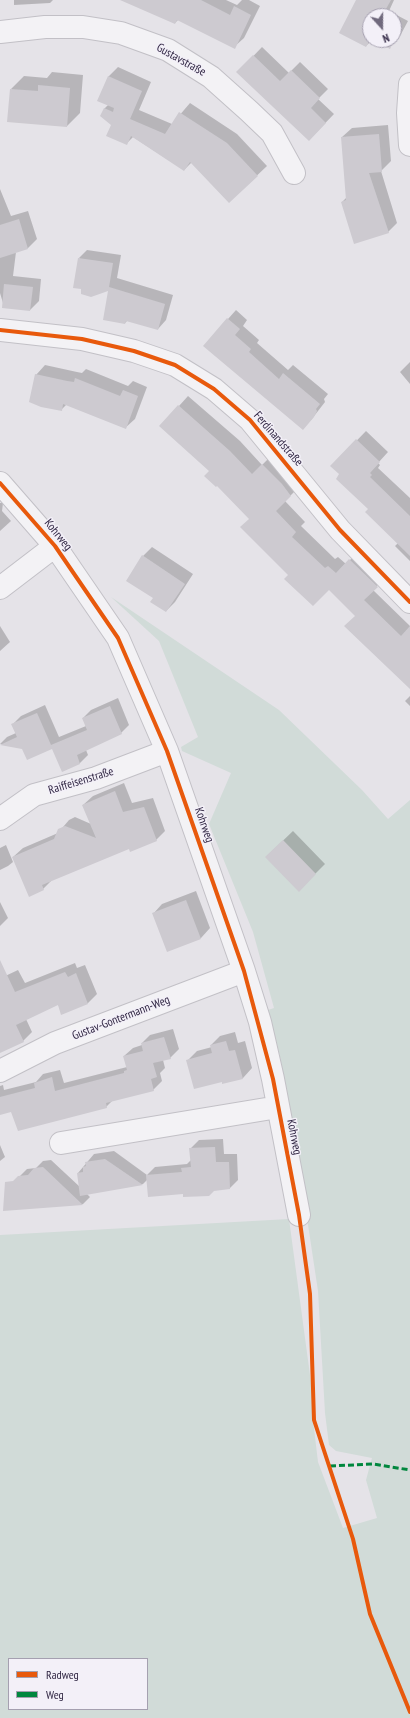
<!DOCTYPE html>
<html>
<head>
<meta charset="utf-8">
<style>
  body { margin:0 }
  #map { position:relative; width:410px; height:1718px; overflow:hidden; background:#e5e3e8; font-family:"PT Sans Narrow",sans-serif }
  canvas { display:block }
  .legend { position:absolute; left:8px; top:1658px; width:140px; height:52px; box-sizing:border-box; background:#f3f0f8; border:1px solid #a5a0b0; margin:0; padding:5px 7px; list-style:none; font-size:12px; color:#312744 }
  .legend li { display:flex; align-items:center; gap:8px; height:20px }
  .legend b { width:20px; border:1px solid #a5a0b0 }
  .north { position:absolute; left:362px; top:8px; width:40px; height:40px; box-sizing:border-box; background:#f3f0f8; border:1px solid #a5a0b0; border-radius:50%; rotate:159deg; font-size:11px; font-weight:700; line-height:16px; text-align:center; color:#312744 }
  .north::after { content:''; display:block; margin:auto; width:14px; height:18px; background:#70697d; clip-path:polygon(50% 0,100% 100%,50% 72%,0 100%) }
</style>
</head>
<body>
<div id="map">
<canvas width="410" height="1718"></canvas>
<ul class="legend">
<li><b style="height:5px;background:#e8590c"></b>Radweg</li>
<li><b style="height:5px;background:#00873e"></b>Weg</li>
</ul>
<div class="north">N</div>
</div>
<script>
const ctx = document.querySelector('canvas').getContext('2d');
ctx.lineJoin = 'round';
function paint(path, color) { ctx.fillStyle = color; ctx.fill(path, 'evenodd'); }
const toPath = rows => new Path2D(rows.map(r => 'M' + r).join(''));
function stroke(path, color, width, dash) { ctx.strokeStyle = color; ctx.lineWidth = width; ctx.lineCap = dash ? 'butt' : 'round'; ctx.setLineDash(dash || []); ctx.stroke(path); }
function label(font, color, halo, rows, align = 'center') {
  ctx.font = font + ' "PT Sans Narrow",sans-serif'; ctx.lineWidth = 3; ctx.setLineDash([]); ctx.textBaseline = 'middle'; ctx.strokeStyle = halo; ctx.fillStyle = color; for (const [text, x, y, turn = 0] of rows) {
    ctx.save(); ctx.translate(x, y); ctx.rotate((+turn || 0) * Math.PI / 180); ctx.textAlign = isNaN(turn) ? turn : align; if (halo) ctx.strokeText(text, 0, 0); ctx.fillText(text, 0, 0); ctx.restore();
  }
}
paint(toPath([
  [111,597,279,710,362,790,388,819,410,800,410,1718,0,1718,0,1235,289,1219,312,1390,312,1412,318,1462,343,1528,377,1518,366,1480,372,1458,336,1451,329,1445,325,1413,318,1291,291,1112,279,1052,268,1010,274,1008,253,932,209,824,231,773,182,751,181,747,198,737,159,641],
  [9,1659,147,1659,147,1709,9,1709]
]), '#d1dbd8');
paint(toPath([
  [14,0,53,0,50,3,14,5],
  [145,0,226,0,237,5,242,0,249,0,260,6,244,38,234,47,179,19,175,23],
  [357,0,394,0,389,11,408,21,399,38,389,48,375,40,394,40,394,16,370,16,370,40,372,40,366,46],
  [262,47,289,73,300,62,328,89,318,99,334,114,309,140,238,72],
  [118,67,151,82,139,110,172,124,190,103,237,134,267,166,229,202,192,162,184,170,133,137,127,143,112,125,104,109,108,105,108,77],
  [52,72,83,75,80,113,67,126,11,89,24,76,47,78],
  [388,125,391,161,381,171,397,223,388,232,342,202,347,197,342,137,352,128],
  [0,189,11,216,28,211,37,239,28,248,16,252,13,276,41,279,39,301,30,310,3,303,0,293],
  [87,250,121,255,117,278,173,295,166,320,158,329,128,320,125,323,109,289,79,258],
  [236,310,247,320,243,326,259,340,257,343,288,370,293,365,328,394,324,399,325,402,311,420,204,346],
  [410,362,410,384,400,372],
  [45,365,77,372,82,373,86,369,128,386,133,381,147,387,135,419,125,428,67,404,61,410,36,375],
  [188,396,240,441,262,465,272,455,300,486,285,501,305,522,301,526,335,559,338,557,346,564,360,550,386,576,373,590,410,626,410,688,356,616,329,588,290,575,250,519,210,471,179,406],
  [366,431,388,452,378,463,380,465,378,468,410,498,410,561,395,546,398,543,341,474,332,466],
  [0,503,3,503,2,511,11,521,0,531],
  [152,547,193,574,175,602,166,611,154,598,143,556],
  [0,626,10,642,0,651],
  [410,696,410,706,405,701],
  [118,698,129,725,121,733,86,750,88,755,80,763,63,771,53,747,23,748,0,744,7,737,16,733,13,724,21,716,45,705,59,737,86,726,83,718,91,710],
  [124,783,132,803,153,798,165,831,156,840,129,848,52,880,43,889,13,857,23,848,58,833,69,820,75,817,91,824,83,805,93,796],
  [293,831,325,864,299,890,266,857],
  [6,845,13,862,8,866,0,870,0,848],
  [196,891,210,928,201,938,168,951,153,914,162,904],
  [0,902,8,918,0,926],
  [75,963,77,968,85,965,97,994,88,1003,62,1014,58,1004,26,1019,32,1032,23,1041,0,1038,1,978,18,970,25,983],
  [173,1029,179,1049,170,1058,163,1060,165,1068,160,1073,162,1081,153,1090,113,1100,106,1107,12,1110,0,1114,0,1086,3,1085,4,1090,36,1082,43,1074,60,1070,64,1083,127,1067,124,1056,133,1048,142,1045,142,1043,150,1035],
  [235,1032,238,1043,245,1041,252,1068,243,1078,222,1081,188,1060,197,1051,212,1047,211,1045,220,1036],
  [223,1139,224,1154,237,1154,238,1180,230,1188,184,1193,147,1180,143,1184,87,1194,90,1197,83,1204,4,1210,6,1190,27,1169,36,1168,43,1161,51,1160,80,1187,78,1173,94,1154,114,1151,147,1175,155,1167,187,1164,191,1160,190,1149,199,1140],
  [0,1145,5,1157,0,1161]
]), '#0003');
paint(toPath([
  [120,0,201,0,230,15,234,6,251,15,235,49,177,20,175,24],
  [356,0,391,0,382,16,370,16,370,40,366,47,339,33],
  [394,27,399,30,390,49,373,40,394,40],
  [253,55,280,81,291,70,320,98,311,108,326,123,309,141,236,72],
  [108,76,142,91,130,119,165,134,179,112,227,143,258,176,229,203,190,162,184,171,131,136,127,145,106,136,111,125,100,116,104,108,113,112,114,108,97,101],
  [38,85,70,88,67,127,7,122,10,89,38,91],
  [379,134,382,172,369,173,389,233,354,244,341,202,346,200,341,137],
  [19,219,28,249,0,258,0,225],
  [78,258,113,263,109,287,165,304,158,330,126,321,125,324,103,320,108,291,91,297,81,294,81,289,73,288],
  [4,284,33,287,30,311,2,308],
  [227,318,240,329,235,335,251,349,249,352,279,379,283,373,320,404,316,409,317,411,314,417,303,430,203,346],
  [35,374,67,381,74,382,75,378,120,396,123,390,138,396,126,429,63,404,62,411,41,407,29,402],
  [178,405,230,451,252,474,262,464,282,484,291,496,276,511,296,532,292,537,325,568,328,566,336,573,349,559,378,587,364,600,401,636,410,626,410,689,344,626,355,616,329,590,313,606,284,579,288,575,240,527,249,519,217,486,216,487,204,476,209,471,159,426],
  [356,439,380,462,370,473,372,475,370,477,410,516,410,556,365,512,368,509,336,479,339,474,330,466],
  [142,555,185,584,166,612,150,602,153,598,126,581],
  [110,706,122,734,77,755,80,764,62,772,52,749,27,760,22,749,0,745,17,737,11,724,37,713,51,745,87,730,82,718],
  [115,791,123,812,144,807,157,841,130,852,129,849,42,885,44,890,29,897,12,857,54,839,58,829,65,826,96,838,82,805],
  [283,840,316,874,299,892,265,857],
  [186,900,201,939,167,952,152,913],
  [0,960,15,992,65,972,68,977,76,973,88,1004,61,1015,58,1005,16,1025,24,1042,0,1053],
  [164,1037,171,1059,153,1063,157,1077,151,1079,154,1091,106,1103,107,1108,18,1131,11,1112,0,1115,0,1097,35,1088,34,1083,52,1077,55,1091,124,1073,124,1071,127,1070,123,1056,143,1051,141,1043],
  [226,1041,229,1051,235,1050,243,1079,222,1084,222,1082,194,1089,186,1060,212,1053,210,1045],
  [215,1147,216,1162,229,1162,230,1189,214,1191,209,1196,183,1197,183,1194,148,1197,146,1175,182,1172,181,1168,191,1167,189,1148],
  [105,1159,143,1185,80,1196,77,1173,83,1172,83,1167,86,1166,85,1162],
  [43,1167,83,1205,3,1211,5,1182,13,1181,18,1176,28,1175,34,1168]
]), '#cdcad0');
const minor = toPath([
  [0,32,45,27,83,27,121,33,168,50,211,77,249,111,272,133,294,173],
  [410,84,408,113,410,145],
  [0,330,82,339,134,351,175,365,214,389,250,420,340,530,410,602],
  [0,483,55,546,118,638,167,751,244,971,260,1022,273,1079,299,1215],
  [0,588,55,546],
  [0,819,34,795,96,778,167,751],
  [0,1071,55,1043,244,971],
  [61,1143,278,1107]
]);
stroke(minor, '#c2c0c6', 24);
stroke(minor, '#f3f2f5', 22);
stroke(toPath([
  [330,1466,373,1464,410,1470]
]), '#00873e', 3, [6, 3]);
stroke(toPath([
  [0,330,82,339,134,351,175,365,214,389,250,420,340,530,410,602],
  [0,483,55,546,118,638,167,751,244,971,273,1079,299,1215,310,1294,314,1420,353,1539,370,1614,410,1712]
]), '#e8590c', 4);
label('12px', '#312744', '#f3f0f8', [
  ["Gustavstraße",181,60,29],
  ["Ferdinandstraße",278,439,49],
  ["Kohrweg",58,535,51],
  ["Raiffeisenstraße",81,781,-17],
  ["Kohrweg",204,825,71],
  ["Gustav-Gontermann-Weg",121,1018,-21],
  ["Kohrweg",294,1137,79]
]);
</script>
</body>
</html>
